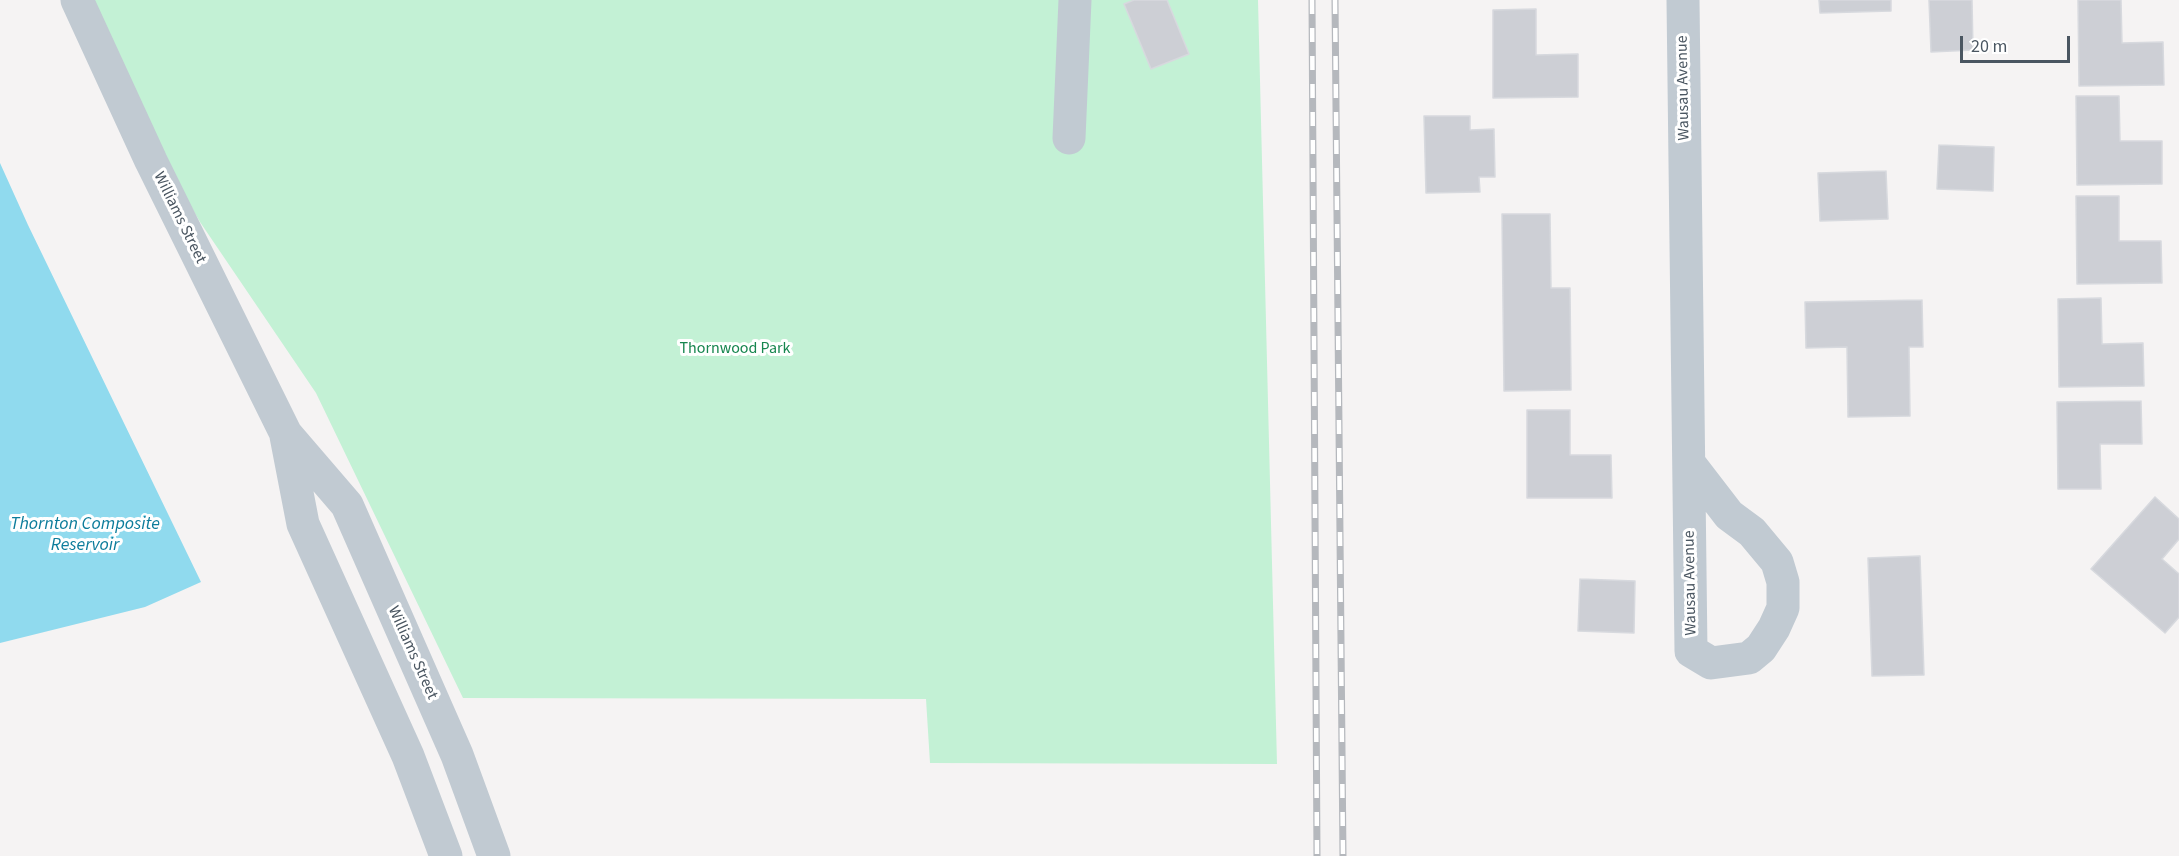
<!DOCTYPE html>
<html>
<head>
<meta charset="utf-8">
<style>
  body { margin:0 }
  #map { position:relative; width:2179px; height:856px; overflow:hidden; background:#f5f3f3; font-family:"Source Sans 3",sans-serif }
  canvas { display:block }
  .scale { position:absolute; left:1960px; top:36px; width:110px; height:27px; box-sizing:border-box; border:3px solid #4a5661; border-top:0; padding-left:8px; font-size:18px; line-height:21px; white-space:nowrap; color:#4a5661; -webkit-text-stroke:4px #fff; paint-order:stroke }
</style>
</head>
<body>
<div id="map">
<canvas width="2179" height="856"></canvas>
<div class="scale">20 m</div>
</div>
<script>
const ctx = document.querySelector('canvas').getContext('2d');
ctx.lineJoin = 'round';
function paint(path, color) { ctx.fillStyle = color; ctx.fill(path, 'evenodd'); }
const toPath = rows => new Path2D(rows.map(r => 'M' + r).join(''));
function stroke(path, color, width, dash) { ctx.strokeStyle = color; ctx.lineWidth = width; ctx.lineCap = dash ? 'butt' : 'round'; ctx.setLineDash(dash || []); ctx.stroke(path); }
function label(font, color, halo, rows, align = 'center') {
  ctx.font = font + ' "Source Sans 3",sans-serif'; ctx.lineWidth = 6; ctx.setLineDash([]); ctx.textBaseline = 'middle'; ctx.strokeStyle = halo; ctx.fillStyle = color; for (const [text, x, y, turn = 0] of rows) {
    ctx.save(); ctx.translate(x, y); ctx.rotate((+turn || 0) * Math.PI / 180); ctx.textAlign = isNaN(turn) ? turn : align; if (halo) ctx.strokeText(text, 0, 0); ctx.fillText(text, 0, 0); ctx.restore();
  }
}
paint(toPath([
  [72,0,1258,0,1277,764,930,763,926,699,463,698,316,393,200,222]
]), '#c3f1d5');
paint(toPath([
  [0,163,28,225,201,582,145,607,0,643]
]), '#90daee');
const building = toPath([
  [1134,0,1167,0,1189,54,1151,69,1124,4,1134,0],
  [1819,0,1891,0,1891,11,1820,13,1819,0],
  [1929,0,1972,0,1973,50,1931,52,1929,0],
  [2078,0,2121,0,2122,43,2163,42,2164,85,2079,86,2078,0],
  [1536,9,1536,55,1578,54,1578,97,1493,98,1493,10,1536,9],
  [2076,96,2119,96,2120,141,2162,141,2162,184,2077,185,2076,96],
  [1424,116,1470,116,1470,130,1494,129,1495,177,1479,177,1480,192,1426,193,1424,116],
  [1939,145,1994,147,1993,191,1937,189,1939,145],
  [1886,171,1888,219,1820,221,1818,173,1886,171],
  [2076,196,2119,196,2119,241,2161,241,2162,283,2077,284,2076,196],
  [1502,214,1550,214,1551,288,1570,288,1571,390,1504,391,1502,214],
  [2101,298,2102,344,2143,343,2144,386,2059,387,2058,299,2101,298],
  [1922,300,1923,347,1909,347,1910,416,1848,417,1847,347,1806,348,1805,302,1922,300],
  [2141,401,2142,444,2100,444,2101,489,2058,489,2057,402,2141,401],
  [1527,410,1570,410,1570,455,1611,455,1612,498,1527,498,1527,410],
  [2155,497,2179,519,2179,539,2162,559,2179,574,2179,617,2165,633,2091,569,2155,497],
  [1920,556,1924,675,1872,676,1868,558,1920,556],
  [1580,579,1635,581,1634,633,1578,631,1580,579]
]);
paint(building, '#cdcfd5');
stroke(building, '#d7d9de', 1.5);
stroke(toPath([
  [77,0,151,161,286,434,347,505,457,755,494,856],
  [1683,0,1691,651,1711,663,1749,658,1761,648,1774,628,1783,608,1783,582,1777,562,1752,532,1729,515,1689,463],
  [1069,138,1075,0],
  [286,436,303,524,408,756,446,856]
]), '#c1cad2', 33);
const rail = toPath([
  [1312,0,1317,856],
  [1335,0,1343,856]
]);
stroke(rail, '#b5b8bd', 7);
stroke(rail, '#fff', 4.5, [14]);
label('16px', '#4a5661', '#fff', [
  ["Wausau Avenue",1684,88,-91],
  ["Williams Street",179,218,64],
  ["Wausau Avenue",1691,583,-91],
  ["Williams Street",412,653,66]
]);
label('16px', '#17864f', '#fff', [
  ["Thornwood Park",735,349]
]);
label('italic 18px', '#0c7c9b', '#fff', [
  ["Thornton Composite",85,525],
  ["Reservoir",85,546]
]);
</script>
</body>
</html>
